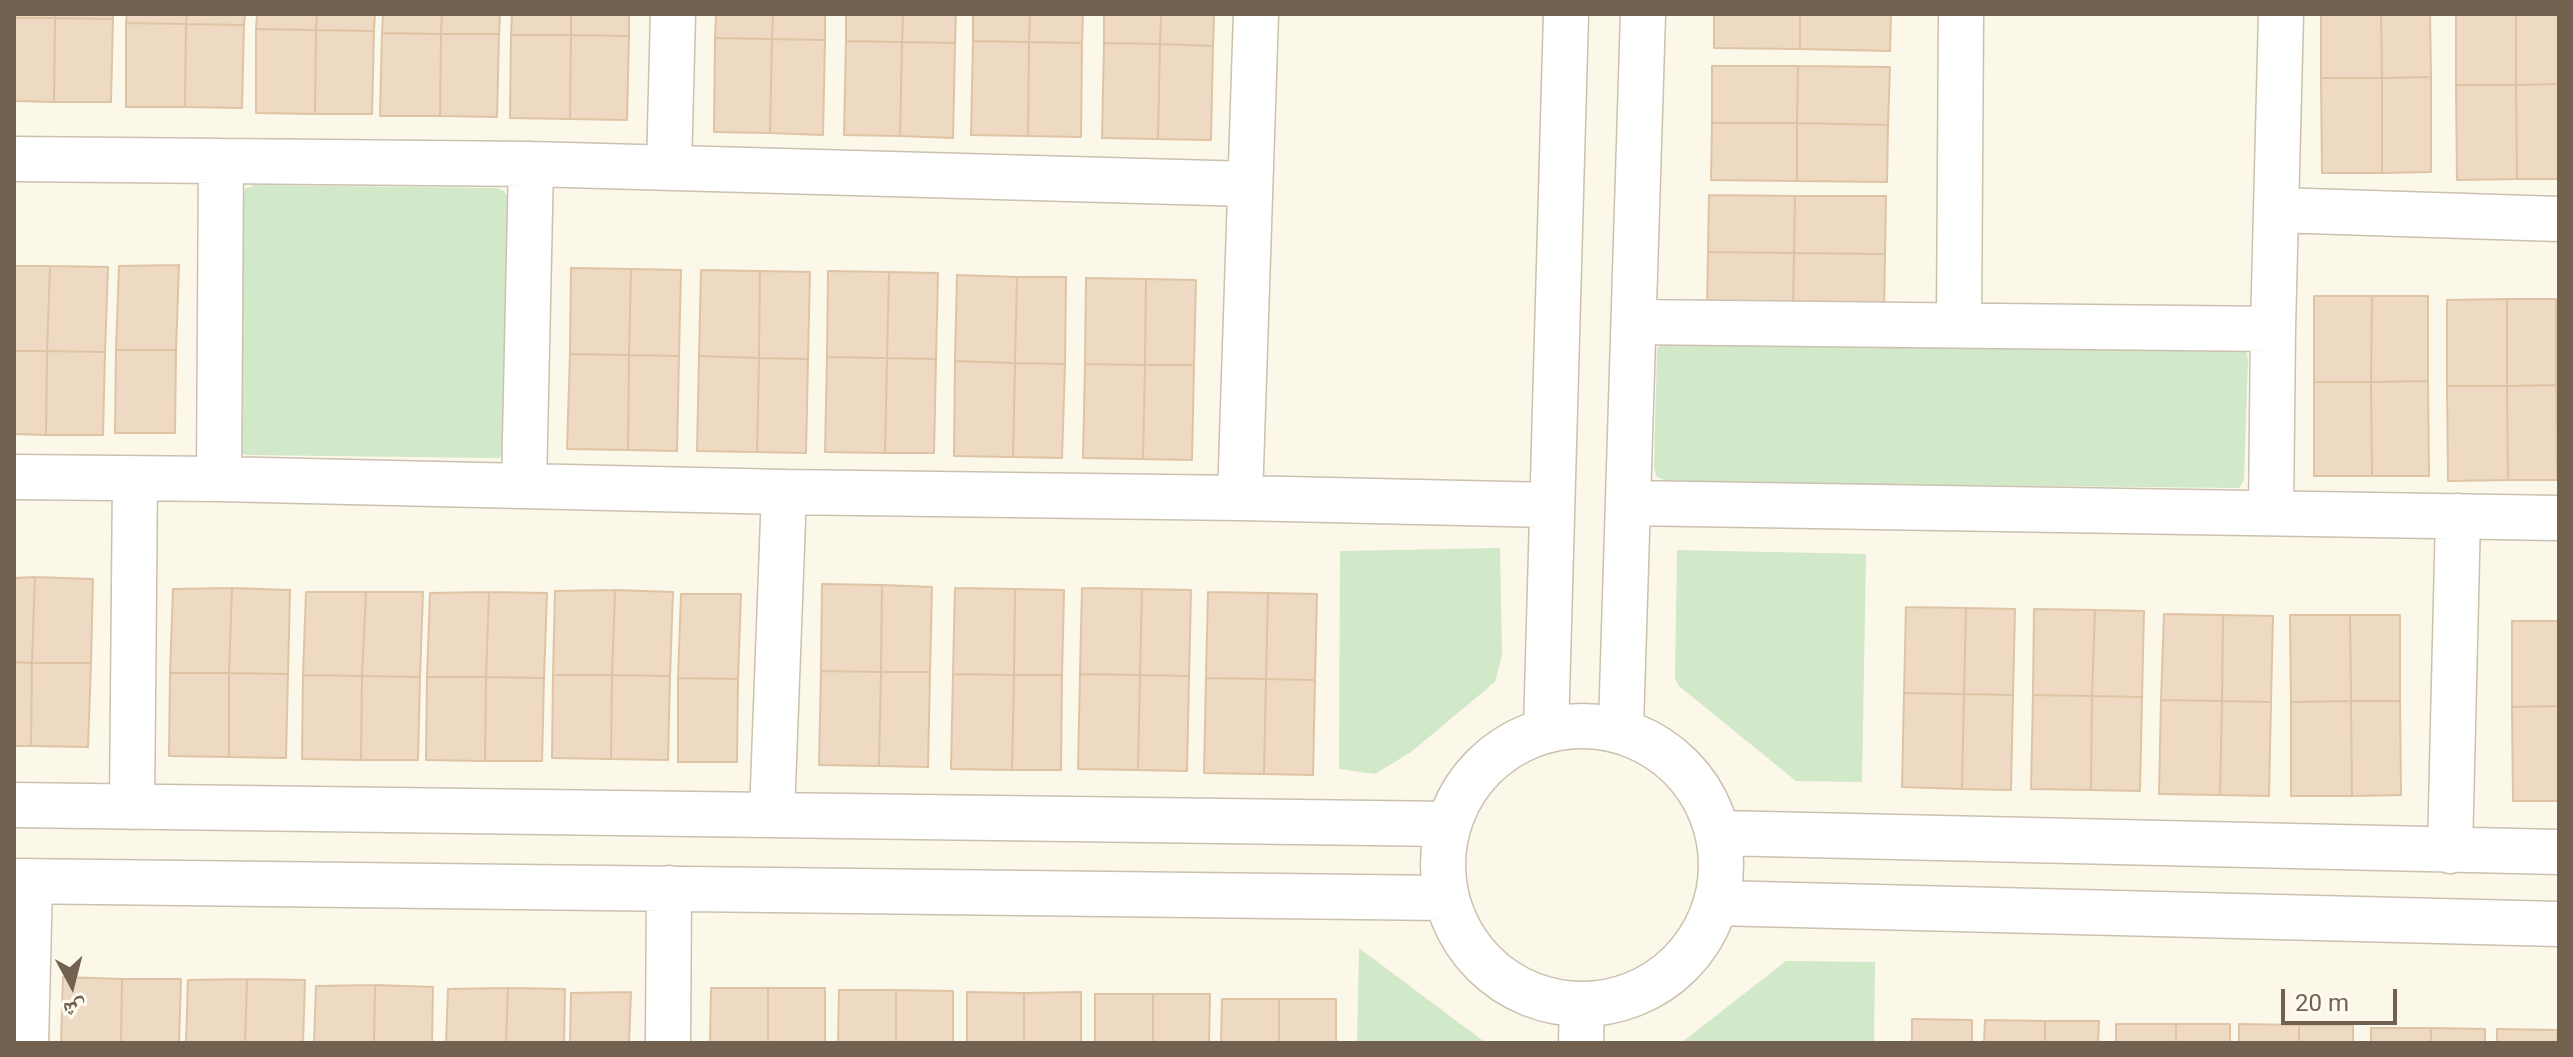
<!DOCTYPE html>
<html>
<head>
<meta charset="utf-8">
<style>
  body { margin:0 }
  #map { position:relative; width:2573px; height:1057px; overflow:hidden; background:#fbf7e9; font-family:Roboto,"Noto Naskh Arabic",sans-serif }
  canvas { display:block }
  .frame { position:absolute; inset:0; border:16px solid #73614f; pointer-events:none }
  .north { position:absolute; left:32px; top:945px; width:80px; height:80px; -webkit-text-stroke:6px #fefaf0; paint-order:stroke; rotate:173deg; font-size:22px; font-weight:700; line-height:32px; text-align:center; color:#73614f }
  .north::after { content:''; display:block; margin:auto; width:28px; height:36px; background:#73614f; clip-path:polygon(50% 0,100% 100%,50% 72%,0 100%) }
  .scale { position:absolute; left:2281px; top:989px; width:116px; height:36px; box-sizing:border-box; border:4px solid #73614f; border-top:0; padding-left:10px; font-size:24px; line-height:28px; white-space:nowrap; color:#73614f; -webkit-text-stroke:6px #fefaf0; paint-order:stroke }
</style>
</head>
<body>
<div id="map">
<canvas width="2573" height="1057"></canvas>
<div class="frame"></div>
<div class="north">ش</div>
<div class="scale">20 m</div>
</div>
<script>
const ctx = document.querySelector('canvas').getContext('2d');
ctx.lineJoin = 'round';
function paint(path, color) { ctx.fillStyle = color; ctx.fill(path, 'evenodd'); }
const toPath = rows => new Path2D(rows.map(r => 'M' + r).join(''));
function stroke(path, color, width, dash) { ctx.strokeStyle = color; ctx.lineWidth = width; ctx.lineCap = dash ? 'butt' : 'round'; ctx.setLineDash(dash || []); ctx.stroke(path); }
paint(toPath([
  [255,185,496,188,504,191,507,196,503,453,499,458,246,455,240,452,242,199,245,189],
  [1661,344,2241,349,2246,352,2248,359,2244,480,2239,488,1670,482,1657,477,1654,468,1657,349],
  [1500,548,1502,655,1495,682,1411,752,1375,774,1339,769,1340,551],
  [1677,550,1866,554,1862,782,1796,781,1679,686,1675,678],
  [1359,948,1486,1043,1357,1043],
  [1786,961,1875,962,1874,1043,1681,1043]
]), '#d1e8c9');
const building = toPath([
  [14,14,55,14,55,18,14,18,14,14],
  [55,14,113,14,113,19,55,18,55,14],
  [127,14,187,14,186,24,126,23,127,14],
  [187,14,245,14,244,25,186,24,187,14],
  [257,14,317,14,316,30,256,29,257,14],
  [317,14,375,14,374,31,316,30,317,14],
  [383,14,442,14,441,34,382,33,383,14],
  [442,14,500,14,499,34,441,34,442,14],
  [512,14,571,14,571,35,511,35,512,14],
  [571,14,629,14,629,36,571,35,571,14],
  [716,14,773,14,772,39,715,38,716,14],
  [773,14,825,14,825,40,772,39,773,14],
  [846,14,903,14,902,42,846,41,846,14],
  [903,14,956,14,955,43,902,42,903,14],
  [973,14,1030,14,1029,42,973,41,973,14],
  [1030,14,1083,14,1082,43,1029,42,1030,14],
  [1104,14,1161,14,1160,44,1104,43,1104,14],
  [1161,14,1214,14,1213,46,1160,44,1161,14],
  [1714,14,1800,14,1800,49,1714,48,1714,14],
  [1800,14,1891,14,1890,51,1800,49,1800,14],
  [2321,14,2381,14,2382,78,2321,78,2321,14],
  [2381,14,2430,14,2431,77,2382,78,2381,14],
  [2456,14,2516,14,2516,85,2456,85,2456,14],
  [2516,14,2559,14,2559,84,2516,85,2516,14],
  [14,18,55,18,54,102,14,101,14,18],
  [55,18,113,19,111,102,54,102,55,18],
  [126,23,186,24,185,107,126,107,126,23],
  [186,24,244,25,242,108,185,107,186,24],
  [256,29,316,30,315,114,256,113,256,29],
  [316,30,374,31,372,114,315,114,316,30],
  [382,33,441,34,440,116,380,116,382,33],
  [441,34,499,34,497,117,440,116,441,34],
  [511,35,571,35,570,119,510,118,511,35],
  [571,35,629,36,627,120,570,119,571,35],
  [715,38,772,39,770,133,714,132,715,38],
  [772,39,825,40,823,135,770,133,772,39],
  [846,41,902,42,900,136,844,135,846,41],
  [973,41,1029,42,1028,136,971,135,973,41],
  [902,42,955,43,953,138,900,136,902,42],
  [1029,42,1082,43,1081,137,1028,136,1029,42],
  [1104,43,1160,44,1158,139,1102,138,1104,43],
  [1160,44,1213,46,1211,140,1158,139,1160,44],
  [1712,66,1798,66,1797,123,1712,123,1712,66],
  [1798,66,1890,67,1888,125,1797,123,1798,66],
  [2431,77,2431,172,2382,173,2382,78,2431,77],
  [2321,78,2382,78,2382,173,2322,173,2321,78],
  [2559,84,2559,179,2517,179,2516,85,2559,84],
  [2456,85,2516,85,2517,179,2457,180,2456,85],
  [1712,123,1797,123,1797,181,1711,180,1712,123],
  [1797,123,1888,125,1887,182,1797,181,1797,123],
  [1709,195,1795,196,1794,253,1708,252,1709,195],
  [1795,196,1886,196,1885,254,1794,253,1795,196],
  [1708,252,1794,253,1793,310,1707,310,1708,252],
  [1794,253,1885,254,1884,311,1793,310,1794,253],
  [179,265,176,350,116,350,119,266,179,265],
  [14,266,50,266,47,351,14,351,14,266],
  [50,266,108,267,105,352,47,351,50,266],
  [571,268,631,269,629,355,570,354,571,268],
  [631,269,681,270,679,356,629,355,631,269],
  [701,270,760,271,759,358,699,356,701,270],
  [760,271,810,272,808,359,759,358,760,271],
  [828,271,889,272,887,358,827,357,828,271],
  [889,272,938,273,936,359,887,358,889,272],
  [957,275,1017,277,1015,363,955,361,957,275],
  [1017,277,1066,277,1065,364,1015,363,1017,277],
  [1086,278,1146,279,1145,365,1085,364,1086,278],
  [1146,279,1196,280,1194,365,1145,365,1146,279],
  [2314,296,2372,296,2371,382,2314,382,2314,296],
  [2372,296,2428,296,2428,381,2371,382,2372,296],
  [2507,299,2556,299,2556,385,2507,386,2507,299],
  [2507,299,2507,386,2447,386,2447,300,2507,299],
  [116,350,176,350,175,433,115,433,116,350],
  [14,351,47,351,46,435,14,434,14,351],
  [47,351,105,352,103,435,46,435,47,351],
  [570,354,629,355,628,450,567,449,570,354],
  [629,355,679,356,677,451,628,450,629,355],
  [699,356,759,358,757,452,697,451,699,356],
  [827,357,887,358,885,453,825,452,827,357],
  [759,358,808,359,806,453,757,452,759,358],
  [887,358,936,359,934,453,885,453,887,358],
  [955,361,1015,363,1013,457,954,456,955,361],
  [1015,363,1065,364,1062,458,1013,457,1015,363],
  [1085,364,1145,365,1143,459,1083,458,1085,364],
  [1145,365,1194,365,1192,460,1143,459,1145,365],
  [2428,381,2429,476,2372,476,2371,382,2428,381],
  [2314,382,2371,382,2372,476,2314,476,2314,382],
  [2556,385,2557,480,2508,480,2507,386,2556,385],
  [2447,386,2507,386,2508,480,2448,481,2447,386],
  [35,577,32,663,14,662,14,578,35,577],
  [35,577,93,579,91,663,32,663,35,577],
  [822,584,882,585,881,672,821,671,822,584],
  [882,585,932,587,930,672,881,672,882,585],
  [232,588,229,673,170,673,173,589,232,588],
  [232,588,290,590,288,674,229,673,232,588],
  [955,588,1015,589,1014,675,953,674,955,588],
  [1082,588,1142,589,1140,675,1080,674,1082,588],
  [1015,589,1064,590,1062,675,1014,675,1015,589],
  [1142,589,1191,590,1189,676,1140,675,1142,589],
  [615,590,612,675,553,675,555,591,615,590],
  [615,590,673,592,670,676,612,675,615,590],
  [306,592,366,592,362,676,303,675,306,592],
  [366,592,423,592,420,677,362,676,366,592],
  [489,592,486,677,427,677,430,593,489,592],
  [489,592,547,593,544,678,486,677,489,592],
  [1208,592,1268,593,1266,679,1206,678,1208,592],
  [1268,593,1317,594,1315,680,1266,679,1268,593],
  [681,594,741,594,738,679,678,678,681,594],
  [1906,607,1966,608,1964,694,1904,693,1906,607],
  [1966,608,2015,609,2013,695,1964,694,1966,608],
  [2034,609,2095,610,2092,696,2033,695,2034,609],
  [2095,610,2144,611,2142,697,2092,696,2095,610],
  [2164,614,2223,615,2222,701,2161,700,2164,614],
  [2223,615,2273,616,2271,702,2222,701,2223,615],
  [2290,615,2350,615,2351,701,2291,702,2290,615],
  [2350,615,2400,615,2400,701,2351,701,2350,615],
  [2512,621,2559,621,2559,706,2512,707,2512,621],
  [14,662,32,663,31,746,14,746,14,662],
  [32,663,91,663,88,747,31,746,32,663],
  [821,671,881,672,879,766,819,765,821,671],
  [881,672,930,672,928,767,879,766,881,672],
  [170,673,229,673,229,757,169,756,170,673],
  [229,673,288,674,286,758,229,757,229,673],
  [953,674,1014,675,1012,770,951,769,953,674],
  [1080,674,1140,675,1138,770,1078,769,1080,674],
  [303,675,362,676,361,760,302,759,303,675],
  [553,675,612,675,611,759,552,758,553,675],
  [612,675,670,676,668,760,611,759,612,675],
  [1014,675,1062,675,1061,770,1012,770,1014,675],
  [1140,675,1189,676,1187,771,1138,770,1140,675],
  [362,676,420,677,418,760,361,760,362,676],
  [427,677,486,677,485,761,426,760,427,677],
  [486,677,544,678,542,761,485,761,486,677],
  [678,678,738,679,737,762,678,762,678,678],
  [1206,678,1266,679,1264,774,1204,773,1206,678],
  [1266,679,1315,680,1313,775,1264,774,1266,679],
  [1904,693,1964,694,1962,789,1902,787,1904,693],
  [1964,694,2013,695,2011,790,1962,789,1964,694],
  [2033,695,2092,696,2091,790,2031,789,2033,695],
  [2092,696,2142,697,2140,791,2091,790,2092,696],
  [2161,700,2222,701,2220,795,2159,794,2161,700],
  [2222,701,2271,702,2269,796,2220,795,2222,701],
  [2351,701,2400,701,2401,795,2352,796,2351,701],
  [2351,701,2352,796,2291,796,2291,702,2351,701],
  [2559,706,2559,801,2513,801,2512,707,2559,706],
  [63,977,122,979,121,1043,61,1043,63,977],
  [122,979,181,979,179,1043,121,1043,122,979],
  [247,979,245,1043,186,1043,188,980,247,979],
  [247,979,305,980,303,1043,245,1043,247,979],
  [375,985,374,1043,314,1043,316,986,375,985],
  [375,985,433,987,432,1043,374,1043,375,985],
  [508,988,506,1043,446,1043,448,989,508,988],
  [508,988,565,989,564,1043,506,1043,508,988],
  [711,988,768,988,768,1043,710,1043,711,988],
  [768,988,825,988,825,1043,768,1043,768,988],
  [839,990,896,990,896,1043,838,1043,839,990],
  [896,990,953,991,953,1043,896,1043,896,990],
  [631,992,629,1043,570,1043,571,993,631,992],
  [967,992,1024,993,1024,1043,967,1043,967,992],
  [1081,992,1081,1043,1024,1043,1024,993,1081,992],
  [1095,994,1153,994,1153,1043,1095,1043,1095,994],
  [1153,994,1210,994,1209,1043,1153,1043,1153,994],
  [1222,999,1279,999,1279,1043,1221,1043,1222,999],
  [1279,999,1336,999,1336,1043,1279,1043,1279,999],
  [1912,1019,1972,1020,1972,1043,1912,1043,1912,1019],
  [1985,1020,2045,1021,2045,1043,1984,1043,1985,1020],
  [2045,1021,2099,1021,2098,1043,2045,1043,2045,1021],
  [2116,1024,2176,1024,2176,1043,2116,1043,2116,1024],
  [2176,1024,2230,1024,2230,1043,2176,1043,2176,1024],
  [2239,1024,2299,1025,2299,1043,2239,1043,2239,1024],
  [2299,1025,2353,1025,2353,1043,2299,1043,2299,1025],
  [2371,1028,2431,1028,2431,1043,2371,1043,2371,1028],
  [2431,1028,2485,1029,2485,1043,2431,1043,2431,1028],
  [2497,1029,2558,1030,2557,1043,2497,1043,2497,1029]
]);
paint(building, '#eedac3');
stroke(building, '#dfc3a5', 2);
const minor = toPath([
  [14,159,531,164,1250,184],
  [669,167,673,14],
  [2276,210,2559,219],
  [1634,322,2273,329],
  [1959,325,1961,14],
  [14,477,219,479,784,492,1240,498,1551,505],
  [219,479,221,161],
  [524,485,531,164],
  [1240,498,1256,14],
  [1629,503,2559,518],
  [2271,513,2273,329,2281,14],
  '1443 865a139 139 0 1 1 278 0a139 139 0 1 1-278 0Z',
  [1621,727,1643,14],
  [1546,731,1566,14],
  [14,805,1448,824],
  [132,807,135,478],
  [772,814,784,492],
  [1719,833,2559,852],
  [2450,851,2458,516],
  [14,881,1444,898],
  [1716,903,2559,924],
  [26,1043,30,881],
  [668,1043,669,888],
  [1581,1043,1582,1004]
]);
stroke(minor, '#ccc0b0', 47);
stroke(minor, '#fff', 44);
</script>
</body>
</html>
